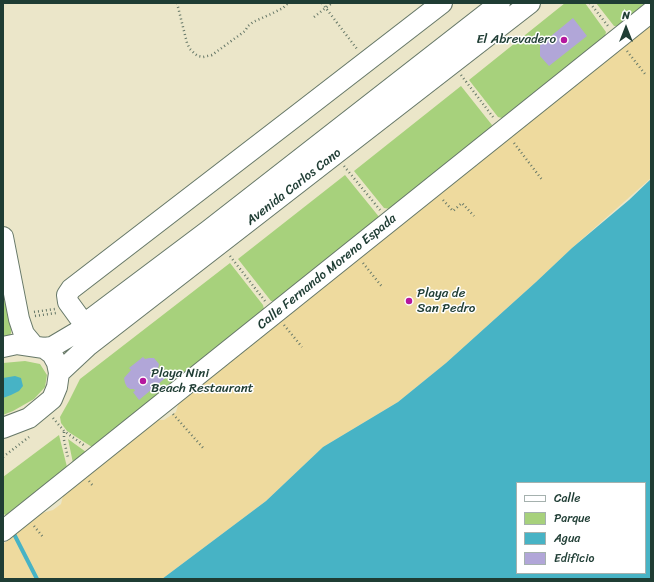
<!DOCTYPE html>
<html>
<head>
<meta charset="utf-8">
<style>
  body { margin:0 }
  #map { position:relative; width:654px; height:582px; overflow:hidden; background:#ebe6c9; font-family:Sriracha,sans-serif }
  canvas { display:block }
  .frame { position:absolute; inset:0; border:4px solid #1f3d34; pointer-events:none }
  .legend { position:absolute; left:516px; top:482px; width:130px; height:92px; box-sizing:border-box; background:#fff; border:1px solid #a5b1ae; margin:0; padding:5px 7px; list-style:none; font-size:12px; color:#1f3d34 }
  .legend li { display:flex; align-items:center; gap:8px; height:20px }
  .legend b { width:20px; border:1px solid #a5b1ae }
  .north { position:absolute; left:606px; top:8px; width:40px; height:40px; -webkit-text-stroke:3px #fff; paint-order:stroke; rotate:0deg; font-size:11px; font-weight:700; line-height:16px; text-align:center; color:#1f3d34 }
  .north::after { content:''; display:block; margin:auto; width:14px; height:18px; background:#1f3d34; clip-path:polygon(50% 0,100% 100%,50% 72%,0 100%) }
</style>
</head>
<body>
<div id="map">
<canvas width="654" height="582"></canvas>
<div class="frame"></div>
<ul class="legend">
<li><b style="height:5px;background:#fff"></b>Calle</li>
<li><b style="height:11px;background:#a7d17c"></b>Parque</li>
<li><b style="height:11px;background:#47b3c5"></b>Agua</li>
<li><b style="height:11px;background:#b1a6d8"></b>Edificio</li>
</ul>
<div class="north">N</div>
</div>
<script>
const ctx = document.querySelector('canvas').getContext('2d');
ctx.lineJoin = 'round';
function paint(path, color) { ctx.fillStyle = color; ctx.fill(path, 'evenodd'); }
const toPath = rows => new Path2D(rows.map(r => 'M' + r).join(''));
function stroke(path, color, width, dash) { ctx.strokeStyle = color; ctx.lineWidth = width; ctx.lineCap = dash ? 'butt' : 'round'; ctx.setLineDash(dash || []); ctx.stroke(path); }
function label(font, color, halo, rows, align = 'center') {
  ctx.font = font + ' Sriracha,sans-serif'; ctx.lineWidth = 3; ctx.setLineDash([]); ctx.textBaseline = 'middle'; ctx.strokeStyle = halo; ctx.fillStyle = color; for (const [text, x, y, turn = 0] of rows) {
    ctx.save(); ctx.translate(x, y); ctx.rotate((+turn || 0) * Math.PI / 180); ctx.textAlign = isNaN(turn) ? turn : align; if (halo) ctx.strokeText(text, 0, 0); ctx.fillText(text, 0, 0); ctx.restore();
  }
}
paint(toPath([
  [565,3,585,3,606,32,605,36,502,118,498,117,469,80],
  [596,3,648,3,619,26,614,26],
  [461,86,492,125,491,128,390,209,384,208,354,171],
  [345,175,380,218,274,301,271,301,238,259],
  [230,263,263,305,264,309,262,311,92,447,67,431,61,423,60,417,69,401,80,379],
  [3,293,11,328,11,333,9,337,3,338],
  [25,361,40,364,47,375,45,387,34,399,13,411,3,415,3,363],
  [59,435,67,467,6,515,3,514,3,477],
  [68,439,86,452,73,463]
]), '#a7d17c');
paint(toPath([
  [651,23,651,178,572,248,536,282,446,363,398,402,323,447,266,501,162,579,3,579,3,544,42,513,53,510,61,504,63,496,155,420,164,420,176,412,179,401]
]), '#eeda9e');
paint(toPath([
  [651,179,651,579,162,579,266,501,323,447,398,402,446,363,536,282,572,248,629,200],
  [517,483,645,483,645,573,517,573],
  [15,376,21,378,23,386,19,391,11,395,3,398,3,378]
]), '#47b3c5');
stroke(toPath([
  [13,532,37,579]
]), '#47b3c5', 4);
paint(toPath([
  [573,18,587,36,549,66,540,56,540,45],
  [143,357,145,359,149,358,154,358,159,364,158,370,163,368,169,375,139,400,133,392,135,391,134,389,130,389,127,387,125,383,124,378,131,370,129,368]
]), '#b1a6d8');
const minor = toPath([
  [3,237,19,319,24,334,34,346],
  [84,324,68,302,67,295,71,289,301,112,442,3],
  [3,347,17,344,44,348,52,354,57,363,59,373,57,387,52,399,29,418,3,428],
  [44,348,52,347,79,331,84,324,209,230,500,3],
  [59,373,89,345,530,3],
  [3,531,651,12]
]);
stroke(minor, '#667868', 22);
stroke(toPath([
  [177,3,187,43,190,49,195,54,198,56,203,57,212,55,245,31,248,26,253,22,271,14,283,8,288,3],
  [322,3,357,49],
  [590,3,608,26],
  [314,17,332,3],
  [627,51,645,74],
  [461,75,493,117],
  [514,143,543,181],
  [344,166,380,210],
  [443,200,453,211,462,203,474,216],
  [230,256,265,301],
  [363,263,383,288],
  [34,312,55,309],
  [35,316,56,313],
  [284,325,302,347],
  [173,414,204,449],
  [53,418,64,431,85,446],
  [64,432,64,440,68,458],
  [3,457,29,437],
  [89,481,93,486],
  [34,526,43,537]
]), '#667868', 2.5, [1, 3]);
stroke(minor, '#fff', 20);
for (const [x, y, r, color] of [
  [564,40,4,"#b5179e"],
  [409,301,4,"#b5179e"],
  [143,381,4,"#b5179e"]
]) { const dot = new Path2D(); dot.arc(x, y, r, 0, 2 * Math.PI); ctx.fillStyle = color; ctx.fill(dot); stroke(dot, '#fff', 1.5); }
label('13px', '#1f3d34', '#fff', [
  ["El Abrevadero",556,40,"right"],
  ["Playa de",417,294],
  ["San Pedro",417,309],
  ["Playa Nini",151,374],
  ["Beach Restaurant",151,389]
], 'left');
label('13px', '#1f3d34', '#fff', [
  ["Avenida Carlos Cano",294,187,-38],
  ["Calle Fernando Moreno Espada",327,272,-39]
]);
</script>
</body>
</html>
